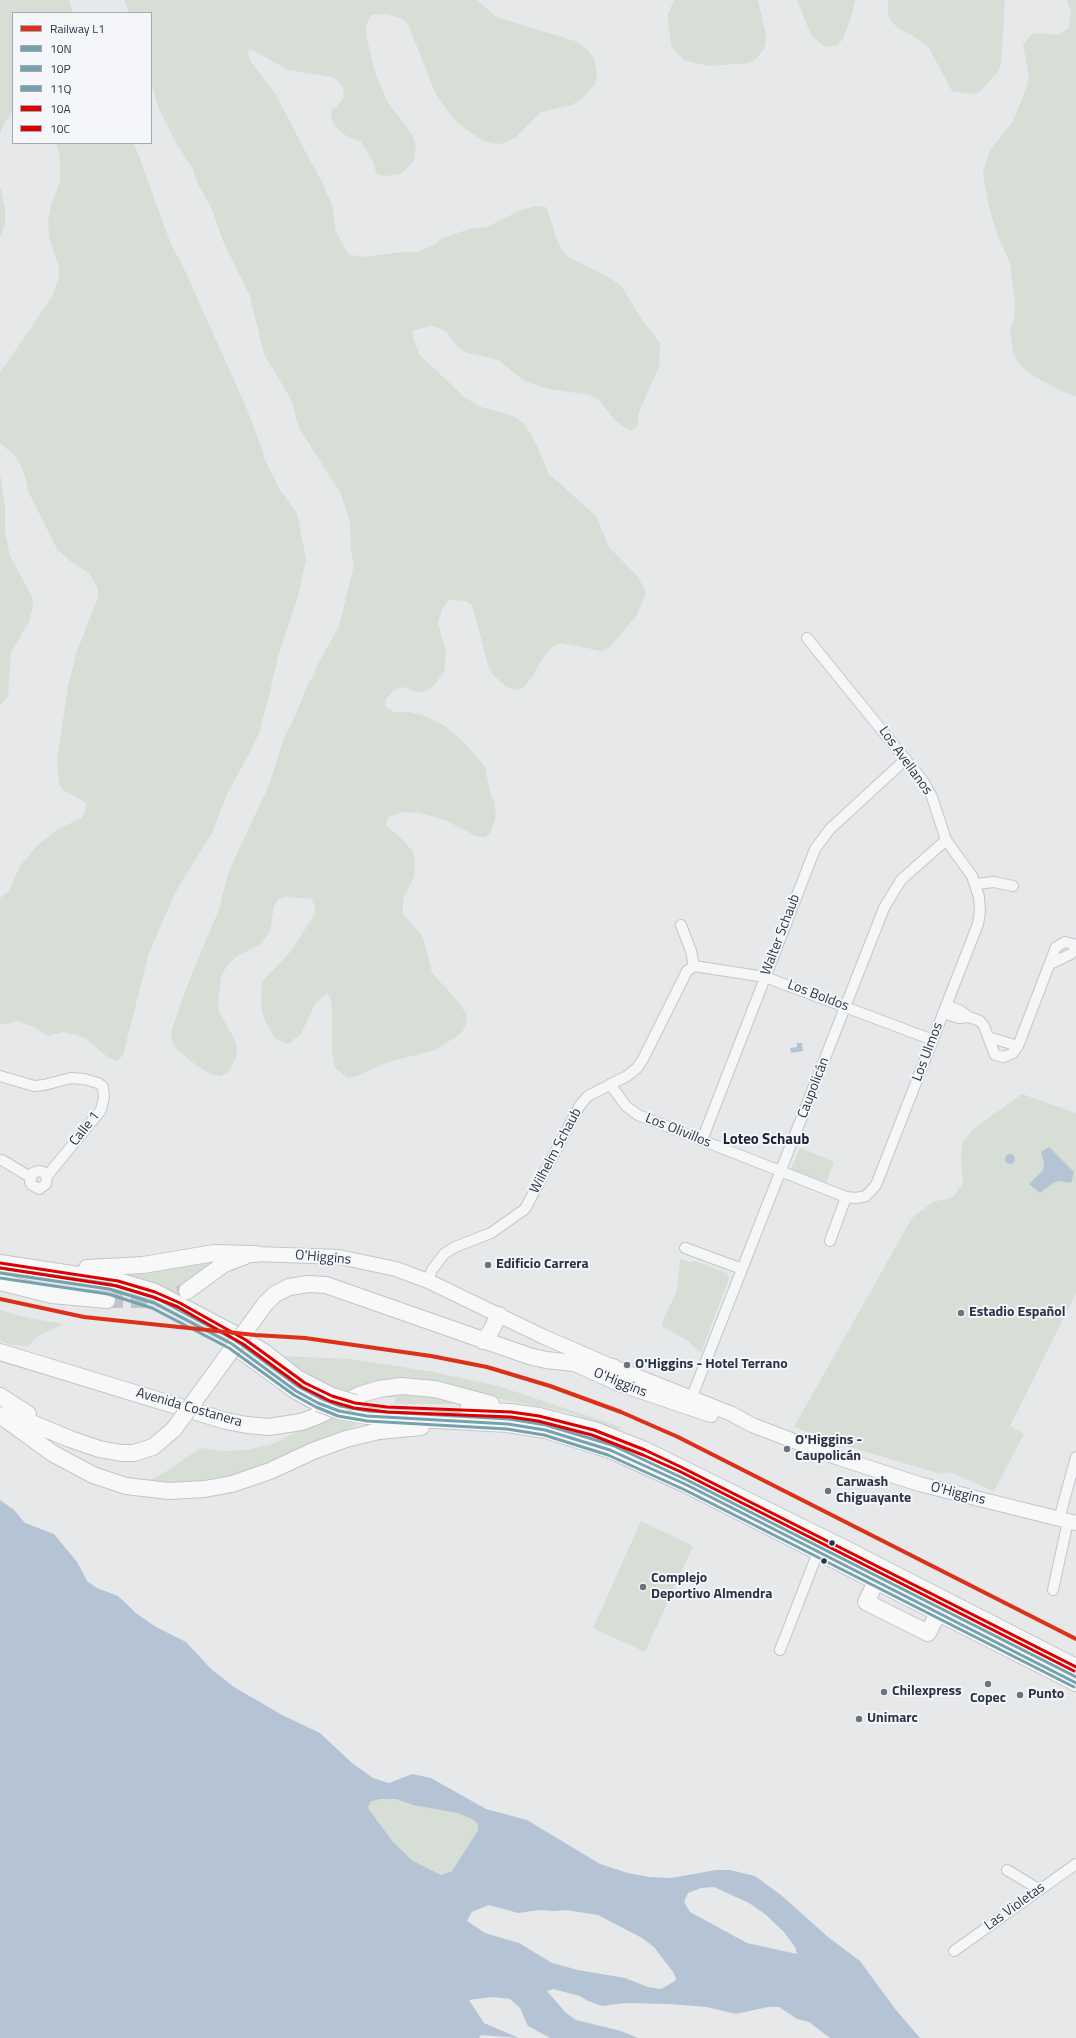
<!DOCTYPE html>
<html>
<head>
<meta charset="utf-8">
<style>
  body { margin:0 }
  #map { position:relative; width:1076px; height:2038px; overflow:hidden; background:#e6e8ea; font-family:"Titillium Web",sans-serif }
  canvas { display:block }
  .legend { position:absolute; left:12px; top:12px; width:140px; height:132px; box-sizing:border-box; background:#f4f6f9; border:1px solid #a4a8b1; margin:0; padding:5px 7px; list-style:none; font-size:12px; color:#2b3445 }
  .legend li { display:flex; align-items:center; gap:8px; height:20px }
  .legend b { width:20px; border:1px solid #a4a8b1 }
</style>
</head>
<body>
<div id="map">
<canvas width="1076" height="2038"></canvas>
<ul class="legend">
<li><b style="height:5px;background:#dd3018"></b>Railway L1</li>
<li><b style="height:5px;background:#75a2af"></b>10N</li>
<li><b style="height:5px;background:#75a2af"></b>10P</li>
<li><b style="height:5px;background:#75a2af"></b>11Q</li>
<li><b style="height:5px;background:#d00"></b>10A</li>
<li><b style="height:5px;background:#d00"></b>10C</li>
</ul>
</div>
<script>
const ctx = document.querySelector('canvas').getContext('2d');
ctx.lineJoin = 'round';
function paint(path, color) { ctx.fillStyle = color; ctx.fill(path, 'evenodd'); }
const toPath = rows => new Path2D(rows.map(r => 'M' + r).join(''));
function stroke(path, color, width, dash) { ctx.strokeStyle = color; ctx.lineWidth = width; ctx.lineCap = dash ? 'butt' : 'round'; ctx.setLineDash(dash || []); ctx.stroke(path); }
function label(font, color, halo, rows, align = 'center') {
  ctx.font = font + ' "Titillium Web",sans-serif'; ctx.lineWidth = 4; ctx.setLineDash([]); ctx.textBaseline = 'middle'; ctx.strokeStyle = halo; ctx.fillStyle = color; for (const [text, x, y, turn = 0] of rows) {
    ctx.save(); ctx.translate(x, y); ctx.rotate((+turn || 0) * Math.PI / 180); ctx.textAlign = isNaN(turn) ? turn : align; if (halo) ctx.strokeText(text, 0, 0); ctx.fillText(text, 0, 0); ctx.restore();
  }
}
paint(toPath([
  [0,0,69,0,73,13,13,13,13,110,3,126,0,134],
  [124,0,477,0,496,17,578,42,589,51,594,58,597,73,595,84,581,100,571,105,541,112,515,138,501,144,492,143,483,141,464,128,453,118,436,95,408,24,401,18,387,14,372,15,369,19,366,27,366,35,375,73,388,103,406,126,413,137,416,146,414,160,408,168,400,174,386,176,376,174,374,163,361,142,345,135,335,126,331,117,332,109,336,107,344,97,343,88,340,83,333,77,288,70,251,49,248,52,250,61,274,92,283,108,307,155,320,178,332,205,336,232,347,252,351,255,365,257,402,252,417,252,432,246,443,238,469,229,487,227,521,210,536,206,546,207,554,229,555,237,564,253,570,258,609,277,622,287,640,317,660,343,659,367,639,412,637,427,630,431,616,421,599,400,590,395,549,389,524,381,499,360,465,352,458,347,446,332,439,328,431,326,413,330,413,338,420,355,464,397,481,407,513,416,525,425,533,437,549,474,596,516,609,547,638,577,646,592,637,615,610,647,602,651,561,643,553,646,540,662,533,676,523,688,515,690,507,687,494,676,489,668,472,605,466,601,449,600,443,607,438,622,446,653,444,672,433,686,426,691,418,692,402,687,394,690,385,700,386,707,394,712,409,712,423,715,445,726,464,742,485,767,490,793,494,801,496,816,491,832,485,837,476,836,445,820,419,813,403,812,388,817,386,825,404,841,413,852,415,860,414,877,403,899,403,915,420,933,424,941,432,973,456,999,467,1015,466,1023,463,1031,457,1036,435,1050,388,1062,355,1077,347,1078,335,1067,332,1051,332,1006,331,999,327,993,315,1004,301,1034,288,1044,275,1038,266,1023,261,1008,262,982,291,951,315,914,315,906,311,899,287,897,278,899,274,906,270,931,265,938,259,945,236,957,225,969,221,977,218,1004,219,1012,235,1040,237,1049,236,1058,228,1072,220,1076,211,1074,197,1066,178,1050,173,1043,171,1035,173,1026,192,973,218,912,229,871,269,785,285,735,292,723,309,682,314,676,316,668,339,626,354,565,351,550,350,523,341,494,298,426,292,401,264,354,250,296,223,241,212,209,198,184,192,167,176,143,159,109,151,82,151,13,129,13],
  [674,0,758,0,765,31,766,40,764,49,756,59,749,63,708,66,684,60,672,48,668,22,668,14],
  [797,0,855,0,852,14,843,39,837,45,825,47,811,35],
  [888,0,1005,0,1001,63,998,72,979,92,971,94,952,91,929,48,912,35,898,28,891,21,888,14],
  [1067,0,1076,0,1076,396,1063,392,1030,374,1018,363,1013,353,1010,328,1014,321,1015,303,1010,263,997,234,989,207,983,173,989,152,1013,121,1026,89,1029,76,1023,44,1032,34,1040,33,1057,35,1068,29,1071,12],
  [56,143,134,143,172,247,181,262,246,407,263,451,264,458,280,490,297,513,306,559,298,596,277,660,270,692,259,733,252,748,227,794,213,831,176,891,149,953,123,1055,117,1061,109,1058,85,1038,77,1035,62,1032,48,1036,34,1027,19,1021,0,1025,0,898,9,891,20,866,36,847,57,830,81,818,86,811,86,803,63,790,59,783,57,758,68,687,76,654,98,597,98,589,89,573,70,561,57,549,29,493,25,476,19,462,14,455,0,443,0,373,53,295,59,277,59,268,49,237,48,221,51,205,60,181,60,156],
  [0,186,5,208,5,224,0,237],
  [0,473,5,506,5,531,10,556,32,597,33,606,29,622,11,652,8,697,0,705],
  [1022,1094,1076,1113,1076,1293,1010,1426,1024,1434,994,1491,950,1472,941,1474,836,1443,794,1427,912,1218,933,1202,953,1197,963,1183,961,1156,963,1142,972,1130],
  [800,1148,834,1162,826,1183,791,1169],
  [229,1256,190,1286,172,1296,103,1271],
  [680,1259,689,1262,695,1261,727,1273,729,1278,701,1353,688,1341,662,1326,663,1320,677,1291],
  [0,1310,28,1318,64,1324,38,1336,28,1346,11,1345,0,1341],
  [278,1356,350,1359,434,1372,498,1386,624,1428,612,1429,568,1412,479,1395,349,1393,327,1388],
  [422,1391,468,1404,394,1404,396,1398,374,1396],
  [325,1417,360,1424,237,1476,187,1485,141,1484,164,1473,201,1448,223,1451,246,1450,273,1444],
  [641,1521,693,1546,645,1652,593,1628],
  [380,1799,396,1799,458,1813,474,1820,478,1825,478,1830,452,1871,441,1875,413,1861,393,1842,368,1808,370,1802]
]), '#d6ded6');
paint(toPath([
  [797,1043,802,1043,803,1051,791,1053,790,1048,797,1047],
  [1049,1147,1074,1172,1071,1183,1060,1181,1053,1183,1040,1193,1029,1184,1043,1170,1044,1162,1041,1152],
  '1005 1159a5 5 0 1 1 10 0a5 5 0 1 1-10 0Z',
  [0,1500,14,1510,25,1523,54,1534,77,1562,87,1581,97,1588,118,1596,137,1614,156,1627,186,1642,211,1669,234,1687,282,1715,320,1733,352,1763,373,1778,389,1783,412,1774,431,1778,486,1809,527,1820,600,1864,628,1873,649,1877,671,1878,716,1870,730,1870,755,1876,781,1895,828,1937,860,1961,896,2010,920,2038,830,2038,809,2022,797,2019,779,2007,768,2007,736,2014,707,2007,669,2004,625,2003,602,2006,588,2001,580,1996,553,1989,547,1991,566,2013,576,2020,621,2031,638,2038,550,2038,528,2026,520,2008,510,1999,493,1997,469,2000,484,2023,519,2038,481,2035,479,2038,0,2038],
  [380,1799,396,1799,413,1805,458,1813,474,1820,478,1825,478,1830,452,1871,441,1875,413,1861,393,1842,368,1808,370,1802],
  [714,1887,749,1903,765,1914,784,1932,795,1947,797,1954,747,1943,690,1912,684,1902,688,1893,701,1888],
  [489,1905,518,1913,540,1910,554,1911,566,1910,598,1915,642,1938,654,1947,673,1972,676,1978,675,1981,661,1989,648,1987,625,1978,578,1970,552,1963,519,1943,485,1933,467,1921,472,1912]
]), '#b4c4d5');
stroke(toPath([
  [107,1300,151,1300,172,1296,187,1291]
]), '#c1c4c9', 16, [16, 8]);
const minor = toPath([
  [976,884,994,882,1013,886],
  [681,925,691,951,694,966],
  [694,966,765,977,933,1040],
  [946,1005,961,1011,969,1017,980,1021,984,1026,995,1055,1004,1057,1013,1053,1018,1046,1056,947,1065,942,1073,944,1075,950,1071,954,1050,964],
  [943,1013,959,1018,969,1017],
  [988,1037,1018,1046],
  [0,1076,34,1086,44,1085,71,1078,84,1079,98,1083,103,1087,104,1097,101,1110,47,1176,46,1184,39,1189,32,1185,30,1182,33,1173,38,1171,43,1172,47,1176],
  [610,1084,626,1106,638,1115,846,1197,856,1198,866,1196,876,1185,978,924,980,911,979,897,972,876,946,840,932,797,923,781,807,638],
  [702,1140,815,849,830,829,906,759],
  [2,1160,30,1177],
  [830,1241,846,1197],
  [685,1248,742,1269],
  [428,1281,432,1270,444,1254,455,1247,491,1233,525,1209,580,1105,588,1096,627,1076,637,1068,643,1059,687,971,694,966],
  [689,1404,884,908,901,880,946,840],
  [1059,1519,1076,1457],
  [1053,1590,1068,1521],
  [780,1650,818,1552],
  [1007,1870,1040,1890],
  [954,1951,1076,1864]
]);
const secondary = toPath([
  [256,1254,339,1257,396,1269,428,1281,542,1336,613,1367,732,1414,752,1425,836,1457,919,1484,1076,1523],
  [577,1365,619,1384,711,1415]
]);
const primary = toPath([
  [0,1263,118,1281,155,1292,233,1333,264,1352,297,1378,332,1396],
  [87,1268,143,1265,214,1253,256,1254],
  [0,1282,52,1295,107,1300],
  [187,1291,224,1264,245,1256],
  [265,1304,275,1294,289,1287,308,1284,326,1285,529,1356,546,1360,613,1367],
  [483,1341,491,1331,499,1315],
  [237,1348,296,1391,318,1403],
  [0,1352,226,1421,247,1425,269,1427,301,1422,320,1415,359,1395,379,1389,401,1386,435,1389,491,1404],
  [0,1396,28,1414],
  [468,1410,511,1412,539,1416,594,1430,645,1450,844,1548,1076,1667],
  [339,1411,367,1416,508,1424,545,1430,610,1450,687,1485,1076,1683],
  [10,1414,70,1439,99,1449,121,1453,134,1453,153,1447,174,1429],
  [0,1415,52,1453,93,1475,126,1486,169,1491,205,1489,232,1484,270,1471,313,1451,346,1439,379,1431,421,1427],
  [884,1576,876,1582,866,1602,928,1633,938,1613]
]);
stroke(minor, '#c4c6c8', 12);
stroke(secondary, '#c4c6c8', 16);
stroke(primary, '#c2c5c8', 18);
stroke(minor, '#f5f6f7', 10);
stroke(secondary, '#f8f8f8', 14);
stroke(primary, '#f8f8f8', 16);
const primaryBridge = toPath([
  [332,1396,355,1403],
  [318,1403,339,1411],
  [174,1429,265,1304]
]);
stroke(primaryBridge, '#c2c5c8', 18, []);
stroke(primaryBridge, '#f8f8f8', 16);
stroke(toPath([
  [0,1273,109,1289,154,1303,232,1344,296,1391,318,1403,339,1411,367,1416,508,1424,545,1430,610,1450,687,1485,1076,1683]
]), '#75a2af', 3);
stroke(toPath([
  [0,1278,108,1294,152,1308,229,1348,294,1395,316,1407,338,1416,367,1421,507,1429,544,1435,608,1455,685,1490,1074,1687]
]), '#75a2af', 3);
stroke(toPath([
  [1,1268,110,1284,156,1298,235,1340,299,1387,320,1398,340,1406,368,1411,509,1419,546,1425,612,1445,689,1481,1076,1677]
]), '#75a2af', 3);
stroke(toPath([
  [0,1263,118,1281,155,1292,180,1303,246,1340,305,1383,332,1396,355,1403,387,1407,511,1412,539,1416,594,1430,645,1450,681,1467,1076,1667]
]), '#d00', 3);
stroke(toPath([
  [0,1268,117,1286,153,1297,178,1307,243,1344,302,1387,330,1401,354,1408,387,1412,511,1417,538,1421,592,1435,643,1455,679,1471,1074,1671]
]), '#d00', 3);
stroke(toPath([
  [0,1299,84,1317,255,1335,305,1338,431,1356,487,1367,550,1386,621,1412,678,1437,1076,1639]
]), '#dd3018', 4);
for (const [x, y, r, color] of [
  [488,1265,4,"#6c737f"],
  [961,1313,4,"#6c737f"],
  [627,1365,4,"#6c737f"],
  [787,1449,4,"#6c737f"],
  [828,1491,4,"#6c737f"],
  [832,1543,3.5,"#2b3445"],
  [824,1561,3.5,"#2b3445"],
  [643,1587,4,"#6c737f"],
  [988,1684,4,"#6c737f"],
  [884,1692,4,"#6c737f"],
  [1020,1695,4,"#6c737f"],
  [859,1719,4,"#6c737f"]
]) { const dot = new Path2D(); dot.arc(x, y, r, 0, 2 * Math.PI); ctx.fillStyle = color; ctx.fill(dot); stroke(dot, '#f4f6f9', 1.5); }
label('14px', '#2b3445', '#f4f6f9', [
  ["Los Avellanos",905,761,54],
  ["Walter Schaub",781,935,-69],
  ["Los Boldos",818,996,21],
  ["Los Ulmos",928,1052,-69],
  ["Caupolicán",814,1088,-69],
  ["Calle 1",85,1129,-52],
  ["Los Olivillos",678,1131,22],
  ["Wilhelm Schaub",556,1151,-62],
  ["O'Higgins",323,1258,5],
  ["O'Higgins",620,1383,22],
  ["Avenida Costanera",189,1408,16],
  ["O'Higgins",958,1494,14],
  ["Las Violetas",1015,1907,-36]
]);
label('bold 14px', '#2b3445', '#f4f6f9', [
  ["Edificio Carrera",496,1265],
  ["Estadio Español",969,1313],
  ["O'Higgins - Hotel Terrano",635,1365],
  ["O'Higgins -",795,1441],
  ["Caupolicán",795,1457],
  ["Carwash",836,1483],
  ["Chiguayante",836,1499],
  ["Complejo",651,1579],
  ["Deportivo Almendra",651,1595],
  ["Chilexpress",892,1692],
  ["Punto",1028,1695],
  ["Copec",988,1699,"center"],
  ["Unimarc",867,1719]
], 'left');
label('bold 15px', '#1d2536', '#f4f6f9', [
  ["Loteo Schaub",766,1140]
]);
</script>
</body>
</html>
